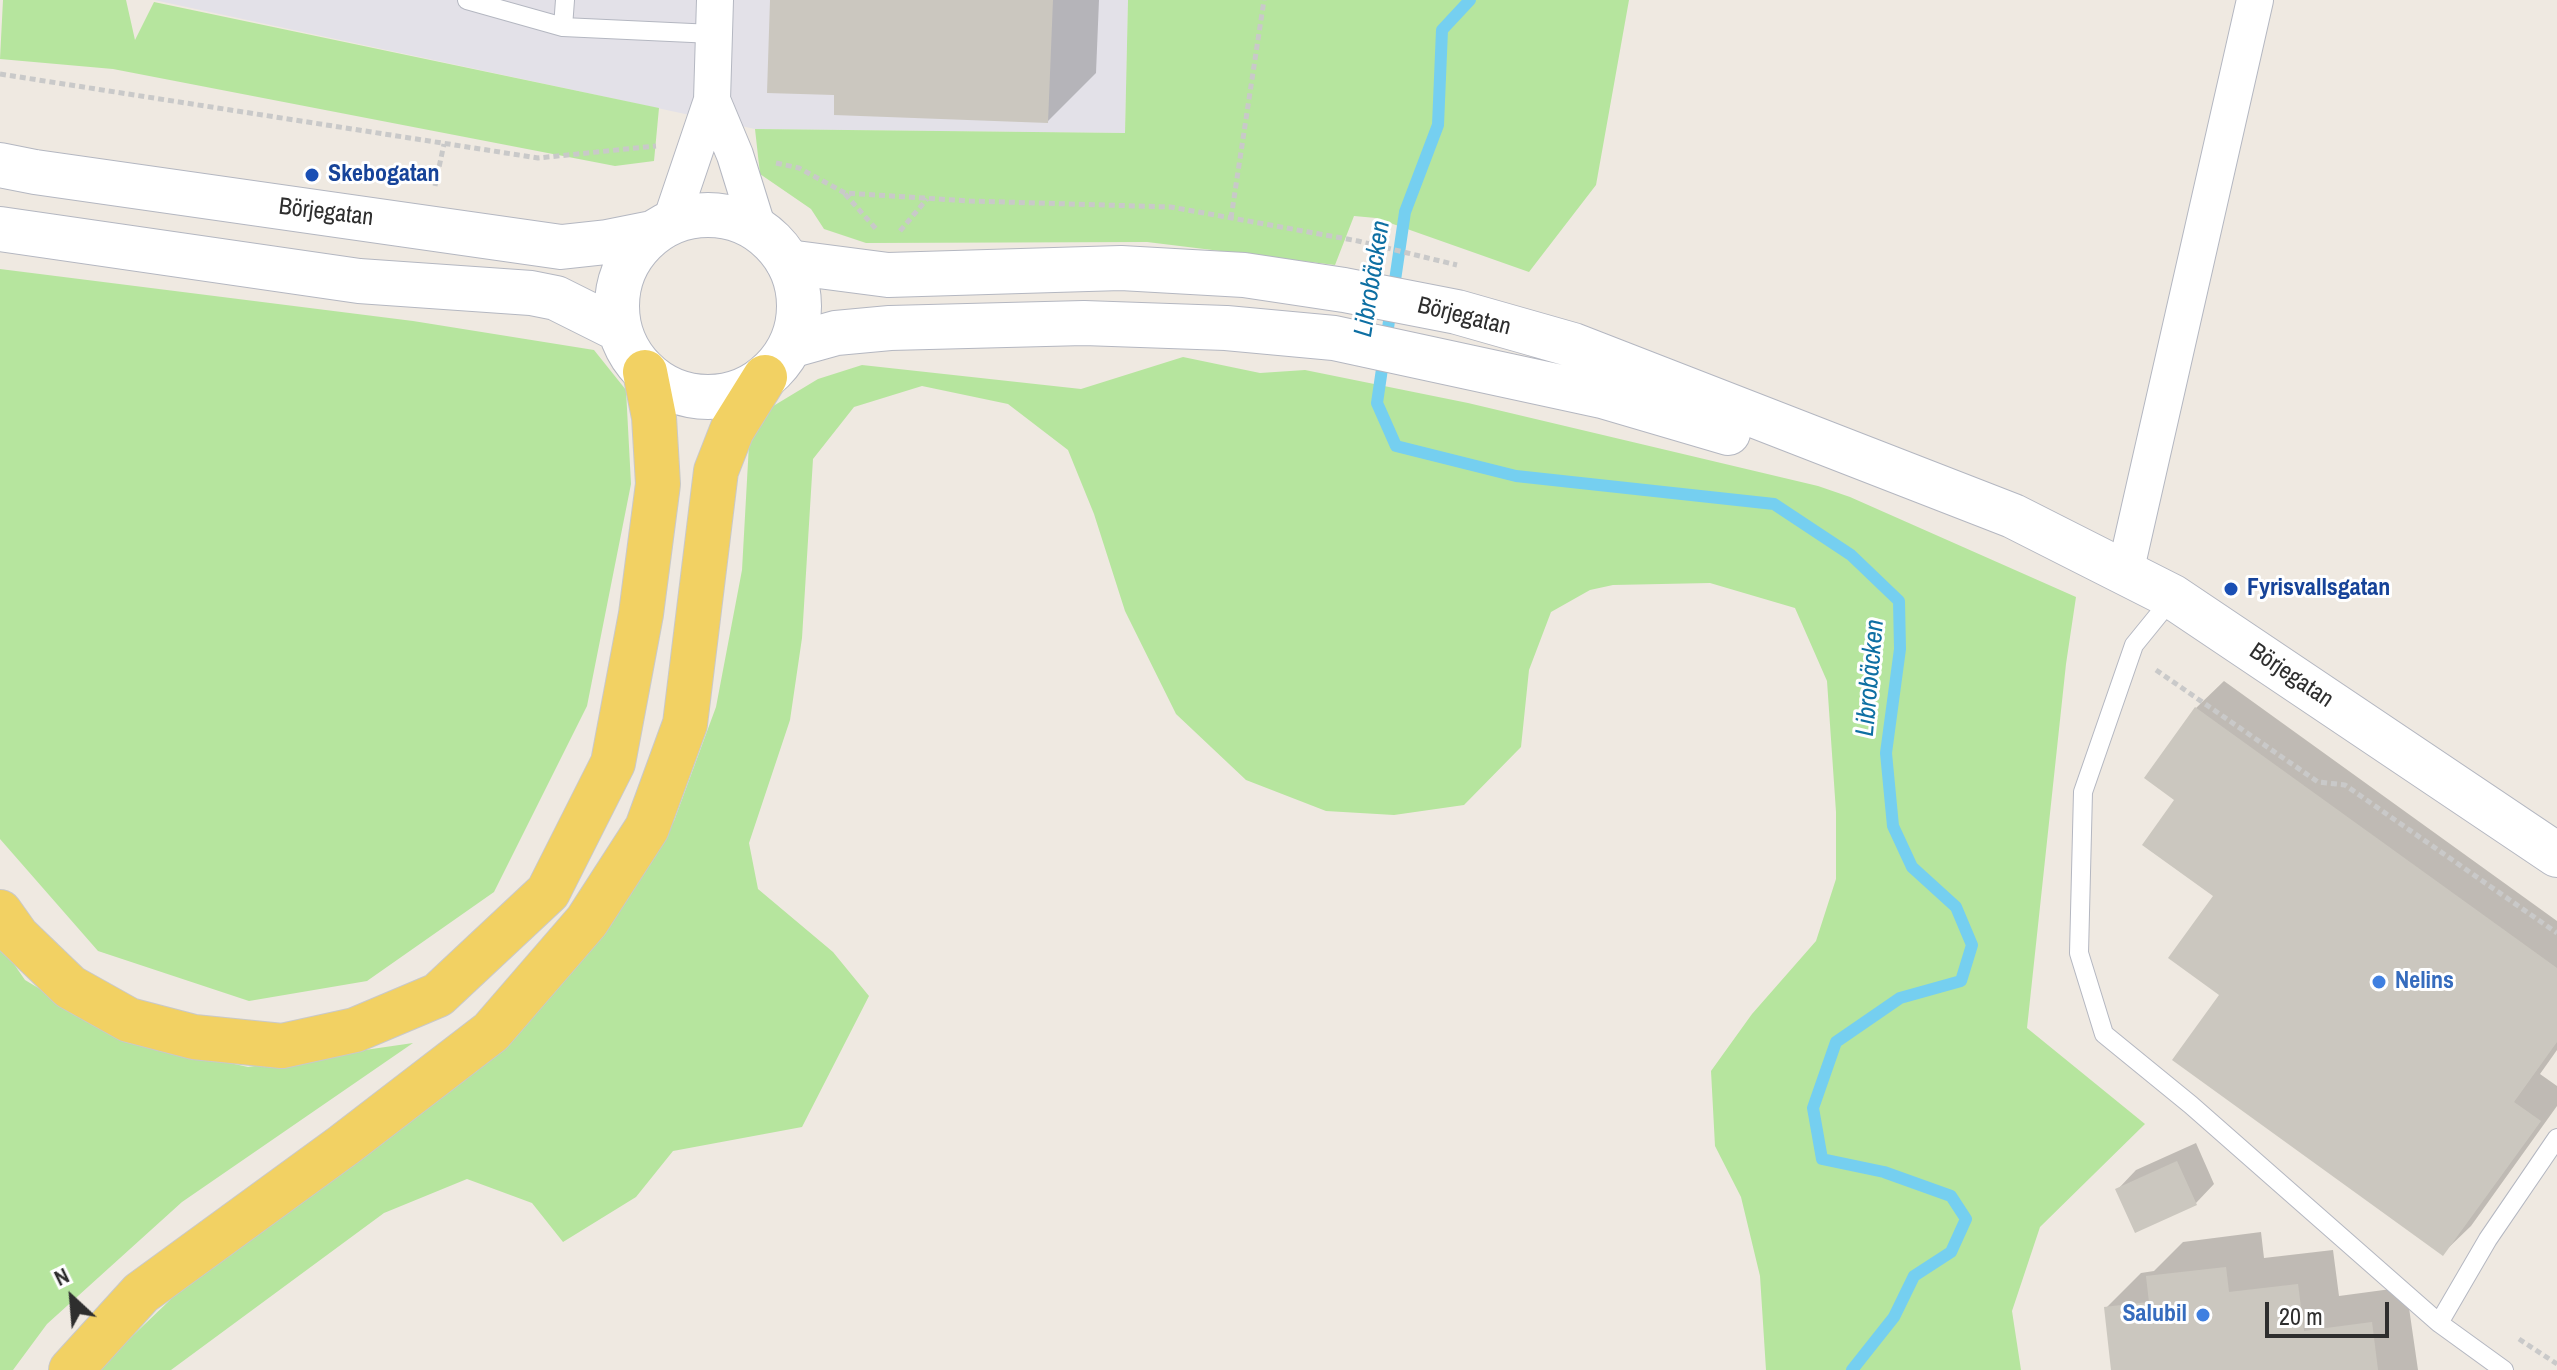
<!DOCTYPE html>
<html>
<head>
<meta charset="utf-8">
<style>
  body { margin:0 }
  #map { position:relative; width:2557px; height:1370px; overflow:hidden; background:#efe9e1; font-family:"Archivo Narrow",sans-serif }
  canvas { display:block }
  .north { position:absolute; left:32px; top:1258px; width:80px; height:80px; -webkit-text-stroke:6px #fff; paint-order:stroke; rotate:334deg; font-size:22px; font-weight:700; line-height:32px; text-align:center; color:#2e2e2e }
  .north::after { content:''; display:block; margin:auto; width:28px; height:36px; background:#2e2e2e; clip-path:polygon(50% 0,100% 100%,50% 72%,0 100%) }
  .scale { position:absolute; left:2265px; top:1302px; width:124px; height:36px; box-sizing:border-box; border:4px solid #2e2e2e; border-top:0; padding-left:10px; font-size:24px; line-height:28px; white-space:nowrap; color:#2e2e2e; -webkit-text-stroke:6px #fff; paint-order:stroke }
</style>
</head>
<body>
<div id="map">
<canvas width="2557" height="1370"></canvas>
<div class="north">N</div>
<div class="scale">20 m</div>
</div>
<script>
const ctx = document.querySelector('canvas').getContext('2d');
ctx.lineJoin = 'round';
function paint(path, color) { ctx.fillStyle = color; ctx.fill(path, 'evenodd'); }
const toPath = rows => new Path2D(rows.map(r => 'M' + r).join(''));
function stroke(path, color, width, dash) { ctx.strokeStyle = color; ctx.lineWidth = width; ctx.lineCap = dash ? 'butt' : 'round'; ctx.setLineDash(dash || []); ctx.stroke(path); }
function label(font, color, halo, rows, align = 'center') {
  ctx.font = font + ' "Archivo Narrow",sans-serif'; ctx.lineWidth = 6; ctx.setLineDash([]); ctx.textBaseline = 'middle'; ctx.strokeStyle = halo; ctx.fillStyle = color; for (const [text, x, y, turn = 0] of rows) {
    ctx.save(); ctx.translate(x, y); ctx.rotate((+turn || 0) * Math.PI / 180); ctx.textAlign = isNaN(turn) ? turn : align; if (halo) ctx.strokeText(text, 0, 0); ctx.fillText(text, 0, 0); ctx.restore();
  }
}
paint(toPath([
  [154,0,1128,0,1125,133,755,129]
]), '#e3e1e8');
paint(toPath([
  [3,0,126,0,135,40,154,2,659,108,654,161,615,166,113,69,0,59],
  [1128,0,1629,0,1596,185,1529,272,1376,218,1354,216,1335,265,1147,242,866,243,824,229,811,209,760,174,755,129,1125,133],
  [0,269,413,321,594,350,626,390,631,484,587,706,494,892,367,981,249,1001,98,951,0,839],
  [1183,357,1260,373,1305,370,1468,403,1818,486,1850,497,2076,597,2066,664,2027,1028,2145,1124,2040,1227,2012,1311,2021,1370,1766,1370,1760,1276,1741,1197,1715,1146,1711,1071,1752,1014,1816,941,1836,879,1836,812,1827,681,1795,608,1710,583,1613,585,1590,590,1551,612,1529,670,1521,747,1464,805,1394,815,1326,811,1246,780,1176,714,1125,611,1094,514,1068,450,1008,404,922,386,854,407,813,459,802,638,790,720,749,843,758,889,833,952,869,996,802,1127,673,1151,636,1197,563,1242,532,1203,467,1179,384,1213,171,1370,97,1370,194,1277,580,961,674,821,716,707,742,570,749,444,760,414,818,379,862,365,1081,389],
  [0,944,25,980,125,1040,248,1067,413,1043,182,1202,47,1324,13,1370,0,1370]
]), '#b6e59e');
paint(toPath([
  [772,0,1099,0,1096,73,1048,121,836,93],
  [2224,681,2557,921,2557,1050,2540,1074,2557,1086,2557,1106,2471,1226,2443,1253,2222,995,2216,896,2177,799,2196,708],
  [2196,1143,2214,1184,2196,1203,2118,1189,2136,1170],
  [2261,1232,2264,1258,2333,1250,2339,1296,2406,1287,2418,1370,2113,1370,2106,1308,2141,1273,2154,1271,2183,1242]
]), '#0003');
stroke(toPath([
  [1470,0,1442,30,1438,125,1405,212,1377,403,1396,446,1516,476,1774,504,1851,555,1899,601,1900,649,1886,753,1893,826,1912,867,1956,907,1972,945,1961,981,1900,998,1836,1042,1813,1108,1822,1159,1884,1172,1951,1196,1966,1219,1951,1252,1914,1276,1894,1317,1852,1370]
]), '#75cff0', 12);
paint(toPath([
  [770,0,1053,0,1048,123,834,115,834,95,767,93],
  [2195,707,2557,968,2557,1042,2514,1102,2541,1121,2443,1256,2172,1060,2219,995,2168,958,2213,896,2142,845,2174,800,2144,778],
  [2177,1161,2197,1205,2135,1233,2115,1189],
  [2226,1267,2229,1292,2298,1284,2304,1331,2372,1322,2378,1370,2111,1370,2104,1307,2149,1302,2146,1276]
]), '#cbc7bf');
const service = toPath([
  [467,0,563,27,713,34],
  [563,27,565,0],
  [2173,597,2134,645,2083,792,2079,953,2104,1034,2191,1105,2439,1323,2504,1370],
  [2439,1323,2488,1239,2557,1138]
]);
const minor = toPath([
  [712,100,735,155,758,229],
  [671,221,712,100,715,0],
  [2125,573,2255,0]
]);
const tertiary = toPath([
  [788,262,888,275,1121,268,1244,275,1344,290,1457,312,1573,345,2013,516,2173,597,2557,855],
  [793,345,836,333,890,328,1084,323,1226,328,1334,338,1602,396,1728,433]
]);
const secondary = toPath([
  [0,165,35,172,561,247,607,242,652,233],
  '617 306a91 91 0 1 1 182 0a91 91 0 1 1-182 0Z',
  [0,229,359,281,531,293,556,298,618,329]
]);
const primary = toPath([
  [0,912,17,936,70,987,129,1020,194,1037,282,1046,355,1030,438,995,548,892,613,763,641,614,658,484,654,417,645,372],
  [71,1370,141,1293,344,1145,491,1032,587,921,647,828,685,724,716,471,732,430,765,377]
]);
stroke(service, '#b4b7c1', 20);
stroke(minor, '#b4b7c1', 38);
stroke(tertiary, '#b4b7c1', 46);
stroke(secondary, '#b4b7c1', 46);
stroke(primary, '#c9c9c9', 46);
stroke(toPath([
  [0,74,538,158,656,146],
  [776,163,799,168,845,193,970,201,1171,207,1358,241,1457,265],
  [435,186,444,144],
  [845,194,878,231],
  [1231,218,1264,0],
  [900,231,927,199],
  [2156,670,2318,782,2345,785,2557,933],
  [2519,1339,2557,1364]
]), '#c9c9c9', 5, [6, 4]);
stroke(service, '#fff', 18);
stroke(minor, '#fff', 36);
stroke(tertiary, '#fff', 44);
stroke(secondary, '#fff', 44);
stroke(primary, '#f2d163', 44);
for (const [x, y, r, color] of [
  [312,175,8,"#1a4fb4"],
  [2231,589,8,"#1a4fb4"],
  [2379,982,8,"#3f7fe0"],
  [2203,1315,8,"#3f7fe0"]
]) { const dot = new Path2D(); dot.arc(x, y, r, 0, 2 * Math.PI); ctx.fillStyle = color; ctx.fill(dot); stroke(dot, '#fff', 3); }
label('bold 24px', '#164399', '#fff', [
  ["Skebogatan",328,175],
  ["Fyrisvallsgatan",2247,589]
], 'left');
label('24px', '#2e2e2e', '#fff', [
  ["Börjegatan",326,213,7],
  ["Börjegatan",1464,317,14],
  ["Börjegatan",2291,676,34]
]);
label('bold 24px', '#366cbe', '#fff', [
  ["Nelins",2395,982],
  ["Salubil",2187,1315,"right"]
], 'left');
label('italic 26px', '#0d6fa3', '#fff', [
  ["Librobäcken",1373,279,-81],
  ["Librobäcken",1871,678,-85]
]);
</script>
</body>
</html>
